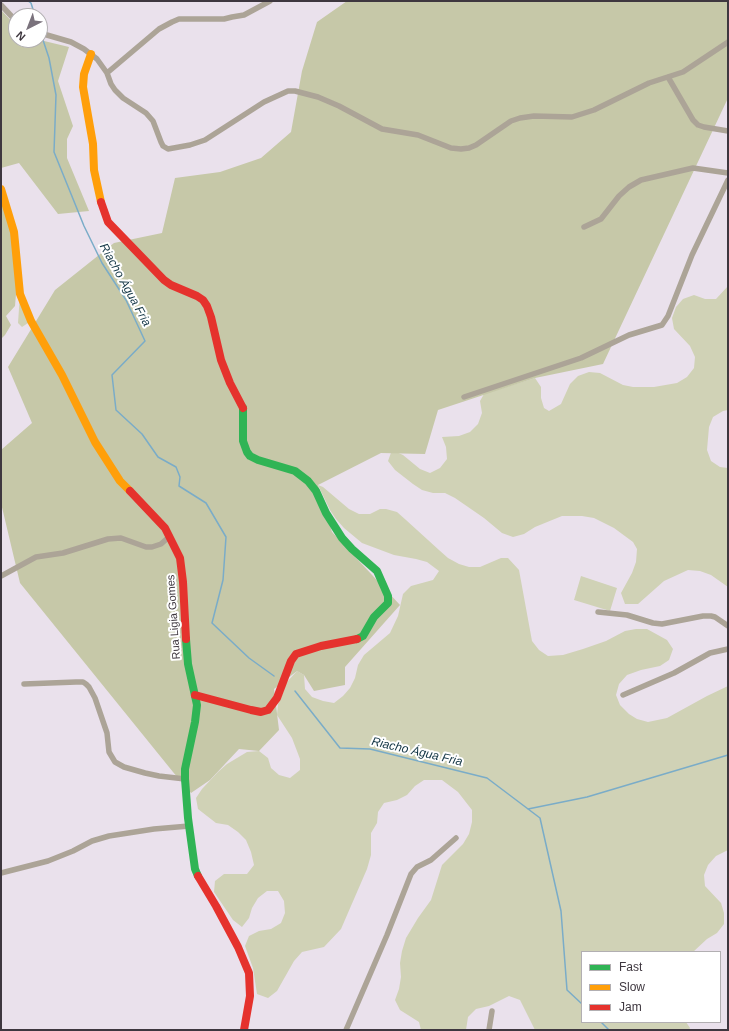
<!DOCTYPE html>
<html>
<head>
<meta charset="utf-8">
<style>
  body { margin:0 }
  #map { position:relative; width:729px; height:1031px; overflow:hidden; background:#eae1ec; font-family:Arial,sans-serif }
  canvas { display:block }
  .frame { position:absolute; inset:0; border:2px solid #3e373f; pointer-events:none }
  .legend { position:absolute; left:581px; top:951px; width:140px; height:72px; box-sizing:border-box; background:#fff; border:1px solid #b2afb2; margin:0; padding:5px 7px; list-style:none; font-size:12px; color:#3e373f }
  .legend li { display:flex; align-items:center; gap:8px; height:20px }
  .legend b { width:20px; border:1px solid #b2afb2 }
  .north { position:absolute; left:8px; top:8px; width:40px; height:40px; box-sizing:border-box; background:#fff; border:1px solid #b2afb2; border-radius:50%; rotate:222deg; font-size:11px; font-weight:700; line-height:16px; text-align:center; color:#3e373f }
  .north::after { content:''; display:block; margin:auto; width:14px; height:18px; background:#7a727c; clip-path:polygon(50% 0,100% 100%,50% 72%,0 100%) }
</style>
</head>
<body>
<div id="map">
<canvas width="729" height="1031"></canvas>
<div class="frame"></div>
<ul class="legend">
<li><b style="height:5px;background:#30b455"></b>Fast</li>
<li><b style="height:5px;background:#ff9f0a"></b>Slow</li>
<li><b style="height:5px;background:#e5322d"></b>Jam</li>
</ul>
<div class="north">N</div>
</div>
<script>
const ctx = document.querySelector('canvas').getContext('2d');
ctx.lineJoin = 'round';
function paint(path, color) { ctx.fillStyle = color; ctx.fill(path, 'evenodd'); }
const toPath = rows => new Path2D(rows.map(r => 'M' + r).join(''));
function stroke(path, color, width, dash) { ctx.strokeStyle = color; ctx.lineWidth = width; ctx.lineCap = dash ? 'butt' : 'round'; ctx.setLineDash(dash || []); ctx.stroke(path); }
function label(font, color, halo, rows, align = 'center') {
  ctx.font = font + ' Arial,sans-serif'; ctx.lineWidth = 4; ctx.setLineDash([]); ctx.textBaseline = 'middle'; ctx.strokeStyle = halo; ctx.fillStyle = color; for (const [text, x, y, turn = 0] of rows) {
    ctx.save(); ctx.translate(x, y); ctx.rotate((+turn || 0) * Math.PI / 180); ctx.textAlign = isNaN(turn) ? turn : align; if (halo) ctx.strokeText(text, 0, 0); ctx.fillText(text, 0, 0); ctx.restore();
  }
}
paint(toPath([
  [728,286,728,410,723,411,713,417,709,427,707,450,711,461,720,467,728,468,728,587,711,575,700,571,688,570,664,581,638,604,625,604,621,593,632,573,636,562,637,549,633,542,614,528,594,518,582,516,562,516,535,527,524,534,513,537,502,533,484,518,455,498,445,493,433,493,422,490,413,484,395,470,388,461,392,450,403,455,420,469,430,473,440,468,447,459,446,447,442,437,459,436,470,432,478,424,482,413,480,401,484,394,535,378,541,387,541,398,544,408,549,411,561,404,570,384,578,376,589,372,600,373,623,385,633,387,654,387,677,383,687,377,694,368,695,357,690,346,674,329,672,318,676,307,683,299,694,295,705,299,716,299],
  [20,294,31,321,22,327,18,323],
  [318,485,323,487,349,509,359,514,370,514,380,509,386,509,397,512,406,520,439,550,448,558,459,564,469,567,480,567,501,558,508,558,519,570,532,641,539,650,548,656,563,655,583,649,606,641,625,631,636,629,647,629,667,640,673,649,669,660,660,666,641,670,627,675,619,684,616,695,620,705,629,714,637,719,648,722,667,718,707,696,728,686,728,850,716,856,708,865,704,875,705,886,721,903,724,913,724,924,717,933,707,939,693,952,582,952,582,1022,686,1022,690,1028,689,1030,535,1030,520,1000,509,996,489,1006,476,1009,468,1017,466,1030,421,1030,419,1022,400,1010,395,1000,399,989,401,977,400,963,402,951,406,938,418,918,431,900,442,865,463,844,469,834,472,822,472,810,458,792,442,780,424,780,415,786,407,795,397,800,384,803,378,812,377,823,371,833,371,855,367,869,341,929,324,947,302,952,294,961,277,991,268,998,257,994,253,968,245,946,249,936,259,931,271,929,281,923,285,913,284,901,278,891,267,891,258,898,252,908,249,918,242,927,233,920,214,892,215,881,224,874,247,874,254,865,251,852,246,840,238,832,228,825,216,823,198,809,196,798,202,789,218,772,227,764,247,752,259,751,268,758,271,768,279,775,290,778,300,770,300,759,292,738,277,715,278,704,283,693,286,683,297,671,304,675,305,689,312,697,323,701,334,703,343,696,350,688,355,678,358,665,364,655,390,633,398,616,403,594,411,586,433,580,439,571,427,562,416,559,394,555,362,543,344,528,336,519,330,510],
  [581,576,617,588,610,611,574,600]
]), '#d0d2b6');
paint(toPath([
  [347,1,728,1,728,98,603,364,535,378,438,410,425,454,381,453,318,485,332,532,400,605,345,667,345,685,314,691,304,675,297,671,274,689,279,730,259,751,239,749,210,780,191,793,173,772,20,583,1,503,1,450,32,423,8,367,55,290,114,243,162,233,175,178,220,172,261,158,291,132,302,71,317,22],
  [1,10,16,26,16,40,40,40,69,47,58,81,73,126,67,139,67,158,89,211,58,214,19,163,1,168],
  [1,194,12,238,17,282,15,306,6,316,11,325,5,335,1,339]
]), '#c6c8a8');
stroke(toPath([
  [28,1,31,3,35,16],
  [42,37,49,58,56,95,54,152,84,226,102,263,126,300,145,341,112,375,116,410,142,434,158,457,176,467,180,477,179,486,206,503,226,537,223,580,212,623,249,658,274,676],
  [295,691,340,748,370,749,487,778,540,818,561,911,567,990,582,1004],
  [528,809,587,797,728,755],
  [601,1022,609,1030]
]), '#7aacc8', 1.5);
stroke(toPath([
  [1,5,16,21],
  [40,33,71,42,84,49,97,59,107,73,111,84,115,90,123,98,146,113,153,121,161,142,163,146,168,149,190,145,205,140,264,102,288,91,295,91,318,97,339,106,382,129,418,135,451,148,461,149,469,148,476,145,511,121,520,118,534,116,572,117,594,110,649,83,683,72,728,42],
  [107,73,159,29,172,22,179,19,224,19,232,17,244,15,270,1],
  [668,77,693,120,698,125,704,127,728,131],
  [584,227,601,219,619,196,629,187,641,180,693,168,728,173],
  [464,397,581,358,629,335,662,325,668,316,692,255,728,180],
  [1,576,36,557,63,553,108,539,121,538,146,547,152,547,161,544,170,536],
  [598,612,627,615,653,623,662,624,703,616,711,616,715,617,728,626],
  [24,684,76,682,83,682,86,684,89,687,95,698,107,733,109,752,115,762,124,767,145,773,159,776,185,779],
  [623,695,674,673,710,653,728,649],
  [1,873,48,861,73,851,92,841,109,836,154,829,189,826],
  [346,1030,387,935,411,874,417,867,431,860,456,838],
  [489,1030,492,1011]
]), '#aca497', 5.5);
stroke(toPath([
  [243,408,243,441,247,452,250,456,258,460,295,471,308,481,316,491,326,513,342,538,352,549,377,571,388,596,388,603,374,617,363,636,357,639],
  [186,639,188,664,197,705,195,722,185,769,185,779,188,818,195,869,198,876]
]), '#30b455', 8);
stroke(toPath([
  [91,54,84,74,83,87,93,144,94,170,101,202],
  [1,189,14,232,20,294,31,321,62,375,95,442,120,481,130,491]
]), '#ff9f0a', 8);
stroke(toPath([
  [101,202,108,222,164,280,171,285,197,296,203,300,207,306,211,317,221,360,230,383,243,408],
  [130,491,165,528,180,558,183,582,186,639],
  [195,695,251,710,261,712,268,710,277,698,291,661,296,654,321,646,357,639],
  [198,876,216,906,238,947,249,973,250,996,244,1030]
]), '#e5322d', 8);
label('11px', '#3e373f', '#fff', [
  ["Rua Ligia Gomes",174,617,-94]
]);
label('italic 12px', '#113444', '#fff', [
  ["Riacho Água Fria",125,285,61],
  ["Riacho Água Fria",417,752,13]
]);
</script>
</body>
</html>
